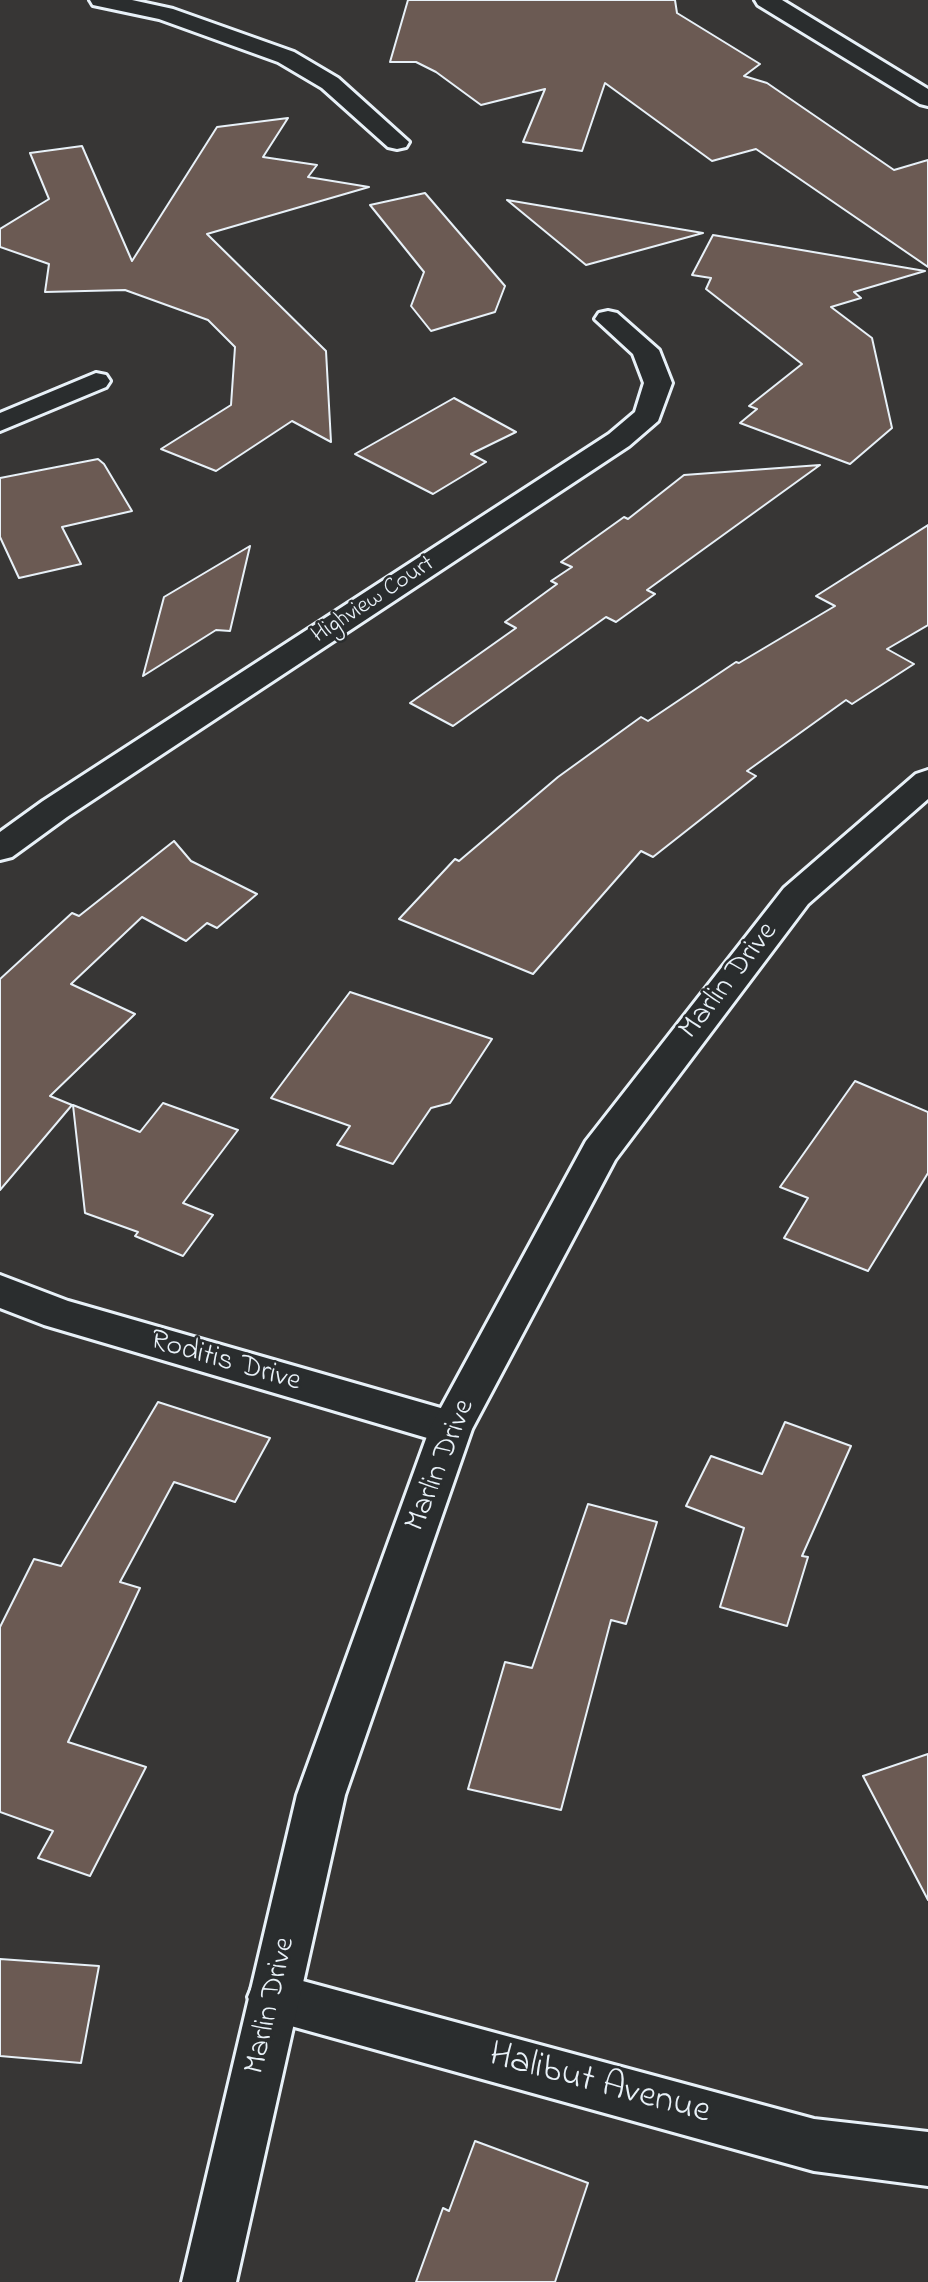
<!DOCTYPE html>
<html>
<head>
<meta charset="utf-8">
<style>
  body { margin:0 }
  canvas { display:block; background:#373635 }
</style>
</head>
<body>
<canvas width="928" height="2282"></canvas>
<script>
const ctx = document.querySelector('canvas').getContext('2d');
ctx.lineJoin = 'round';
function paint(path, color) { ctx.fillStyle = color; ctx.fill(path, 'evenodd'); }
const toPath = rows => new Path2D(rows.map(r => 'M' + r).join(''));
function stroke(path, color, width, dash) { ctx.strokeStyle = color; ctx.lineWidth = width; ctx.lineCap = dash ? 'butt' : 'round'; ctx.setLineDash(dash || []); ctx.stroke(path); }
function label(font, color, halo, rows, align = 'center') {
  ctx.font = font + ' "Indie Flower",sans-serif'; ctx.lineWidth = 5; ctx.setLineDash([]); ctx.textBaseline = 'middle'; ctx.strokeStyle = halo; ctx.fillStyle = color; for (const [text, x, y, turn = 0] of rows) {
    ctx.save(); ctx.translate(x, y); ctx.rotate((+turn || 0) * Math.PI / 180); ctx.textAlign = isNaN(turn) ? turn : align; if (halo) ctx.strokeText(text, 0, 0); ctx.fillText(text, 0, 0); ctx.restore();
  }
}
const building = toPath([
  [408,0,675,0,677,13,760,64,744,76,767,83,894,170,928,160,928,267,756,149,712,161,605,83,582,151,523,142,545,89,481,105,436,72,416,62,390,62,408,0],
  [288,118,263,157,317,165,308,177,369,187,207,234,326,351,331,442,292,421,216,471,161,449,231,405,235,347,208,320,125,290,45,292,49,264,0,247,0,229,49,199,30,153,82,146,132,261,217,127,288,118],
  [425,193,505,286,495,312,431,331,411,306,424,272,370,205,425,193],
  [507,200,703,233,586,265,507,200],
  [713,235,925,271,854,292,861,298,831,307,872,338,892,428,850,464,740,423,757,409,749,406,802,364,706,289,711,278,692,275,713,235],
  [454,398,516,432,471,454,486,462,433,494,355,454,454,398],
  [98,459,104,464,132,511,62,527,81,564,19,578,0,537,0,478,98,459],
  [820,465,647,590,655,594,616,622,606,617,453,726,410,703,516,628,505,622,557,584,551,581,572,567,561,562,624,517,628,519,684,475,820,465],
  [928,525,928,625,887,649,914,664,852,704,846,700,747,771,756,776,653,857,641,851,533,974,399,919,455,859,459,861,558,777,641,717,648,721,736,662,739,663,835,606,816,596,928,525],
  [250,546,230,631,216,630,143,676,164,597,250,546],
  [174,841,191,861,257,894,217,928,207,923,186,941,142,917,71,984,135,1014,50,1096,72,1105,0,1190,0,979,72,913,79,916,174,841],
  [350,992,492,1039,450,1103,431,1108,393,1164,337,1145,350,1126,271,1098,350,992],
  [855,1081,928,1112,928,1173,868,1271,784,1238,808,1198,780,1187,855,1081],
  [163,1103,238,1130,183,1203,213,1215,183,1256,135,1236,138,1232,85,1213,73,1105,140,1132,163,1103],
  [158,1402,270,1438,235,1502,174,1482,120,1582,140,1588,68,1742,146,1767,90,1876,38,1858,53,1831,0,1812,0,1627,34,1559,61,1566,158,1402],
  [785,1422,851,1446,802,1556,808,1557,787,1626,720,1607,744,1528,686,1506,711,1456,762,1474,785,1422],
  [588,1504,657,1522,626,1624,611,1620,561,1810,468,1789,505,1662,532,1668,588,1504],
  [928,1754,928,1900,863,1776,928,1754],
  [0,1959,99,1966,81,2063,0,2056,0,1959],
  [475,2141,588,2183,555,2282,416,2282,443,2208,449,2211,475,2141]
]);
paint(building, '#6b5a53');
stroke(building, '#e8f1f8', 2);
const minor = toPath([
  [90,0,132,0,173,9,294,52,338,78,409,142,406,147,397,149,388,147,322,88,278,62,159,19,93,5,90,0],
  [755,0,782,0,928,89,928,106,920,104,758,5,755,0],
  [608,311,617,313,659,350,672,383,658,421,629,446,67,817,12,857,0,860,0,832,43,801,609,434,635,412,644,383,633,354,595,319,599,313,608,311],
  [96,373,106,375,110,381,106,387,0,431,0,413,96,373],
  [0,1275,68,1301,451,1411,466,1416,472,1428,466,1440,451,1445,44,1325,0,1308,0,1275],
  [273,1973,814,2119,928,2132,928,2186,814,2171,273,2021,255,2014,248,1997,255,1980,273,1973]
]);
const tertiary = toPath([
  [928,770,928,799,808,904,615,1160,472,1429,345,1795,236,2282,182,2282,297,1795,430,1428,586,1141,784,888,916,774,928,770]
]);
stroke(minor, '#e8f1f8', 6);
stroke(tertiary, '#e8f1f8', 6);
paint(minor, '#2a2d2e');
paint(tertiary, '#2a2d2e');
label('24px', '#e8f1f8', '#2a2d2e', [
  ["Highview Court",374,601,-33]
]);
label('30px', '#e8f1f8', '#2a2d2e', [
  ["Marlin Drive",730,982,-52],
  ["Roditis Drive",225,1363,16],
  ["Marlin Drive",442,1466,-68],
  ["Marlin Drive",272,2006,-77]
]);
label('37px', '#e8f1f8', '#2a2d2e', [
  ["Halibut Avenue",599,2086,15]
]);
</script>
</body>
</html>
